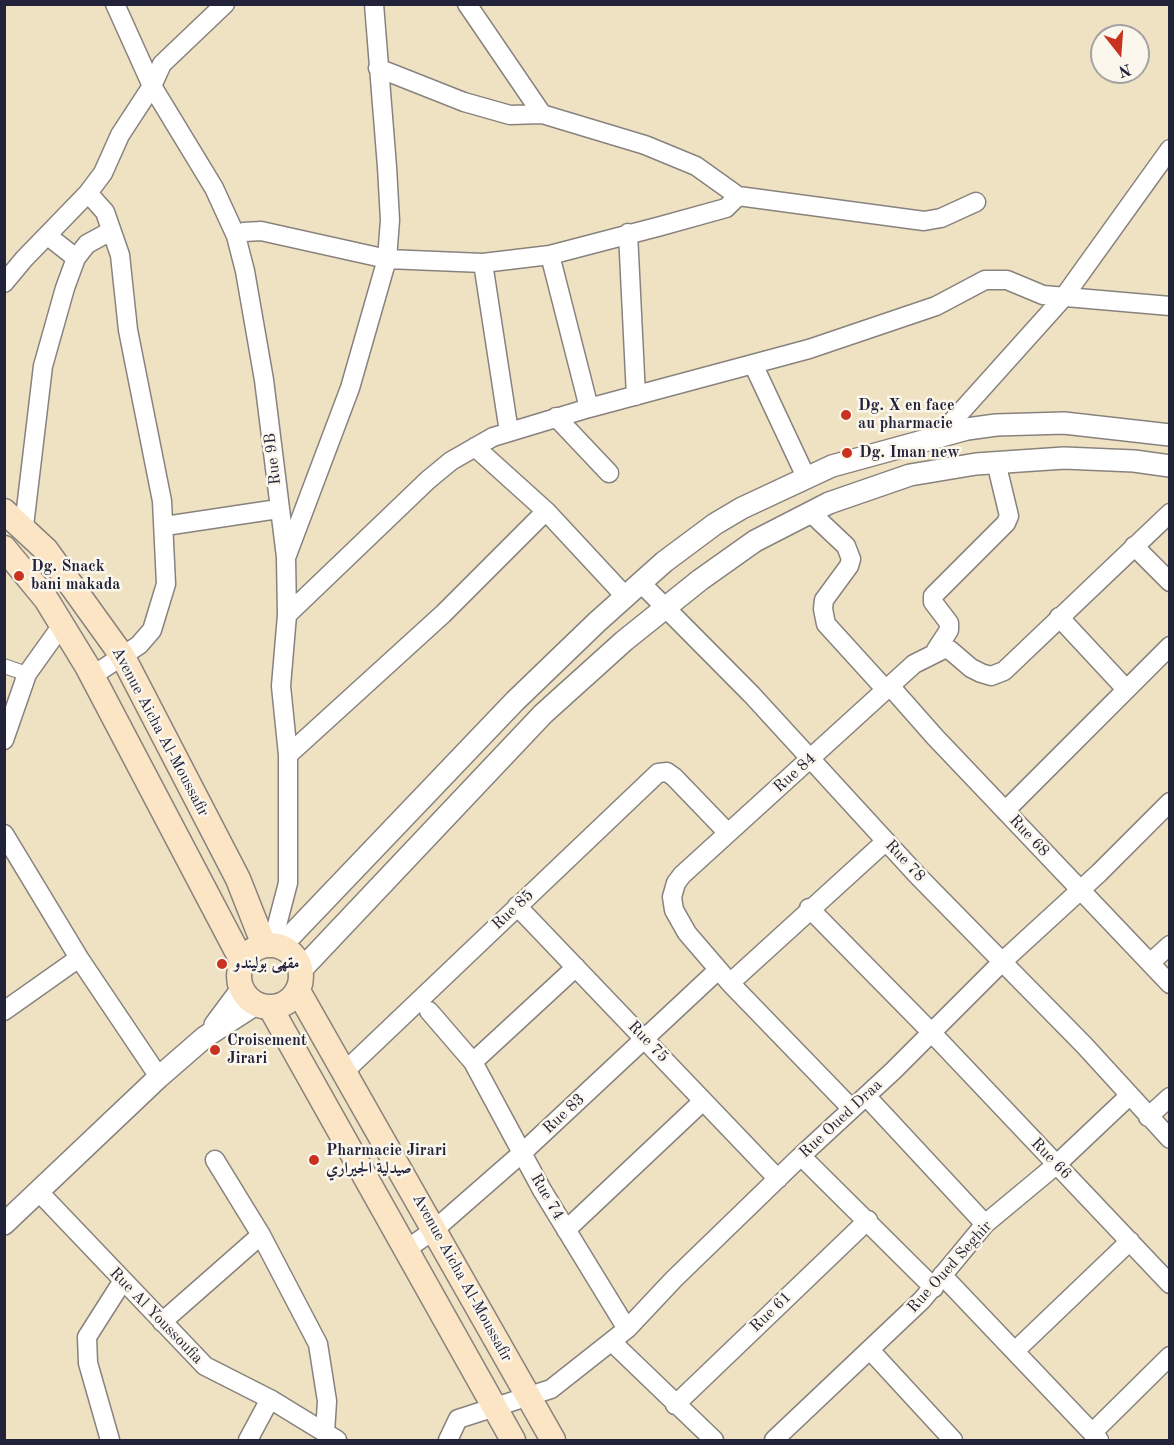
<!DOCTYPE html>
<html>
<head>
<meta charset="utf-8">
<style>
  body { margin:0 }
  #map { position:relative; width:1174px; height:1445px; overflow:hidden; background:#efe2c2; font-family:"Old Standard TT",serif }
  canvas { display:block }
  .frame { position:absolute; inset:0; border:6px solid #22223b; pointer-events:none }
  .north { position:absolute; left:1090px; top:24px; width:60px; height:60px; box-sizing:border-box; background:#fbf7ec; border:2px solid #a4a2a5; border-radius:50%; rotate:163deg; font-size:16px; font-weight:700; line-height:24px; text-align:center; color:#22223b }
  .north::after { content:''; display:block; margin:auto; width:21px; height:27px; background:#c8321e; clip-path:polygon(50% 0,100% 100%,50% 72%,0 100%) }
</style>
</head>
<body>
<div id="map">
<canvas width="1174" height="1445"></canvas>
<div class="frame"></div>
<div class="north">N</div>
</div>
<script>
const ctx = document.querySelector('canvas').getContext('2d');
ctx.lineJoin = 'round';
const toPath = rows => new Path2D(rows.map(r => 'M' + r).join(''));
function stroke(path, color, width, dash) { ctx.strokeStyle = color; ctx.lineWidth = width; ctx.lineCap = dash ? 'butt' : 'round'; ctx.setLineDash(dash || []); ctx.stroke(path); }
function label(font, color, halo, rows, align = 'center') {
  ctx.font = font + ' "Old Standard TT",Amiri,serif'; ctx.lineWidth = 5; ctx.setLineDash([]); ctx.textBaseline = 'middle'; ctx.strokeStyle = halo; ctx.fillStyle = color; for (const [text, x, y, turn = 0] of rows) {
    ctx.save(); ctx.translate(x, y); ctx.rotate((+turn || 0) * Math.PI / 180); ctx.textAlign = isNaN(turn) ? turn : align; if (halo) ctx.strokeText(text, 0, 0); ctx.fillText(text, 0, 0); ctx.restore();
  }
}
const pedestrian = toPath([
  [4,666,27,674]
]);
const minor = toPath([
  [115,4,152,86,214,188,236,236,245,271,264,380,286,557,287,615,281,686,288,755,288,883,272,944],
  [467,4,542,114],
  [378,68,464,102,510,115,542,114,645,145,696,166,738,196],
  [88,193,105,212,120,255,128,330,162,501,166,584,152,630,139,645,92,676],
  [628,233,636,396],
  [48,236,76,258],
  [236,236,244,232,261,231,387,259,483,263,550,255,661,226,726,208,738,196,924,221,941,218,976,202],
  [550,255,589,408],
  [483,263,509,432],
  [4,283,24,259,88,193,103,173,120,135,152,86,162,64,225,4],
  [753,364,806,477],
  [556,417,609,473],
  [941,434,1063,298,1170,149],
  [475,447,546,511,625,596],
  [810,512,846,546,851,559,849,566,824,600,823,609,826,624,886,690],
  [24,526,43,366,65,288,76,258,87,244,111,231],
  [165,526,278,509],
  [1134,546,1170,582],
  [287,555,350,388,387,259,390,220,387,167,374,4],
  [640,582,752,695,917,875,1084,1045,1170,1139],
  [287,615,428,480,451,461,493,437,589,408,809,349,936,306,985,280,1007,280,1043,295,1170,306],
  [1059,617,1126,689],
  [936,650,949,630,949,623,933,602,933,596,1006,523,1009,516,996,462],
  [890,686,935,737,1170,984],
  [4,740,27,674,62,625],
  [288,755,443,614,546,511],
  [1005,811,1170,646],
  [4,834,79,958,159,1077],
  [517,906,778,1179],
  [809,908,932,1033,1170,1284],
  [1150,963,1170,945],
  [730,983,886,841],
  [4,1011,79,958],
  [429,1011,473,1062,542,1190,627,1329],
  [473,1062,576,967],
  [345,1071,658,773,667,772,674,777,728,833],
  [866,1096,985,1224],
  [852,1109,730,983,687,933,674,910,672,897,676,883,682,875,914,664,944,649,950,650,971,668,981,673,991,676,1004,671,1170,513],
  [1148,1117,1170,1097],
  [801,1156,934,1288],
  [215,1160,261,1235,318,1344,327,1401,325,1433],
  [39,1192,205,1366,270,1399,337,1440],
  [566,1230,703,1101],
  [404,1251,434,1230,522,1153,718,970],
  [942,1275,1099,1440],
  [162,1322,261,1235],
  [612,1342,714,1440],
  [870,1350,953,1440],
  [1015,1351,1130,1241],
  [675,1405,868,1220],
  [1092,1433,1170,1356],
  [110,1440,88,1363,87,1337,122,1282],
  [248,1440,270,1399],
  [448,1440,458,1419,551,1389,627,1329,674,1279,801,1156,893,1071,1003,961,1099,873,1170,802],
  [774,1440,922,1300,985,1224,1056,1165,1129,1096]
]);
const tertiary = toPath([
  [281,946,515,701,597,622,664,562,715,524,742,508,832,466,967,429,996,425,1064,423,1170,435],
  [301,970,543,714,624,641,700,580,755,541,829,503,910,475,976,464,1064,458,1134,461,1170,466],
  [215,1025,241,990],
  [4,1224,159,1077,205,1037,256,1004]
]);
const secondary = toPath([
  [4,511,46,550,123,657,238,879,264,945],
  [4,548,46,599,87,666,242,961],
  '239 976a31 31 0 1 1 62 0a31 31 0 1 1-62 0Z',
  [298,991,553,1440],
  [270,1007,513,1440]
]);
stroke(pedestrian, '#88827e', 16);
stroke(minor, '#88827e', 21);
stroke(tertiary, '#88827e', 24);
stroke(secondary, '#88827e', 27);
stroke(pedestrian, '#fff', 14);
stroke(minor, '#fff', 18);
stroke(tertiary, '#fff', 21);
stroke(secondary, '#fce5c4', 24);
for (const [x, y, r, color] of [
  [846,415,6,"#c8321e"],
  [847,453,6,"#c8321e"],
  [19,576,6,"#c8321e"],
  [222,964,6,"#c8321e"],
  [215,1050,6,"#c8321e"],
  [314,1160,6,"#c8321e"]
]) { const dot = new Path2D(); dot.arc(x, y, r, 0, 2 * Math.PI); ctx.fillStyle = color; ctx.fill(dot); stroke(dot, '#fbf7ec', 2); }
label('bold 16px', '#22223b', '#fbf7ec', [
  ["Dg. X en face",858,406],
  ["au pharmacie",858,424],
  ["Dg. Iman new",859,453],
  ["Dg. Snack",31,567],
  ["bani makada",31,585],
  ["مقهى بوليندو",234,964],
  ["Croisement",227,1041],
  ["Jirari",227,1059],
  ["Pharmacie Jirari",326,1151],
  ["صيدلية الجيراري",326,1169]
], 'left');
label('16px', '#22223b', '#fbf7ec', [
  ["Rue 9B",273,459,-96],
  ["Avenue Aicha Al-Moussafir",160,732,62],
  ["Rue 84",795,773,-42],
  ["Rue 68",1029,836,47],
  ["Rue 78",905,861,47],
  ["Rue 85",513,910,-43],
  ["Rue 75",648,1042,46],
  ["Rue 83",564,1114,-43],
  ["Rue Oued Draa",841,1119,-43],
  ["Rue 66",1051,1159,46],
  ["Rue 74",547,1197,60],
  ["Rue Oued Seghir",950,1267,-48],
  ["Avenue Aicha Al-Moussafir",462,1278,61],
  ["Rue 61",771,1312,-44],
  ["Rue Al Youssoufia",156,1316,46]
]);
</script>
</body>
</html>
